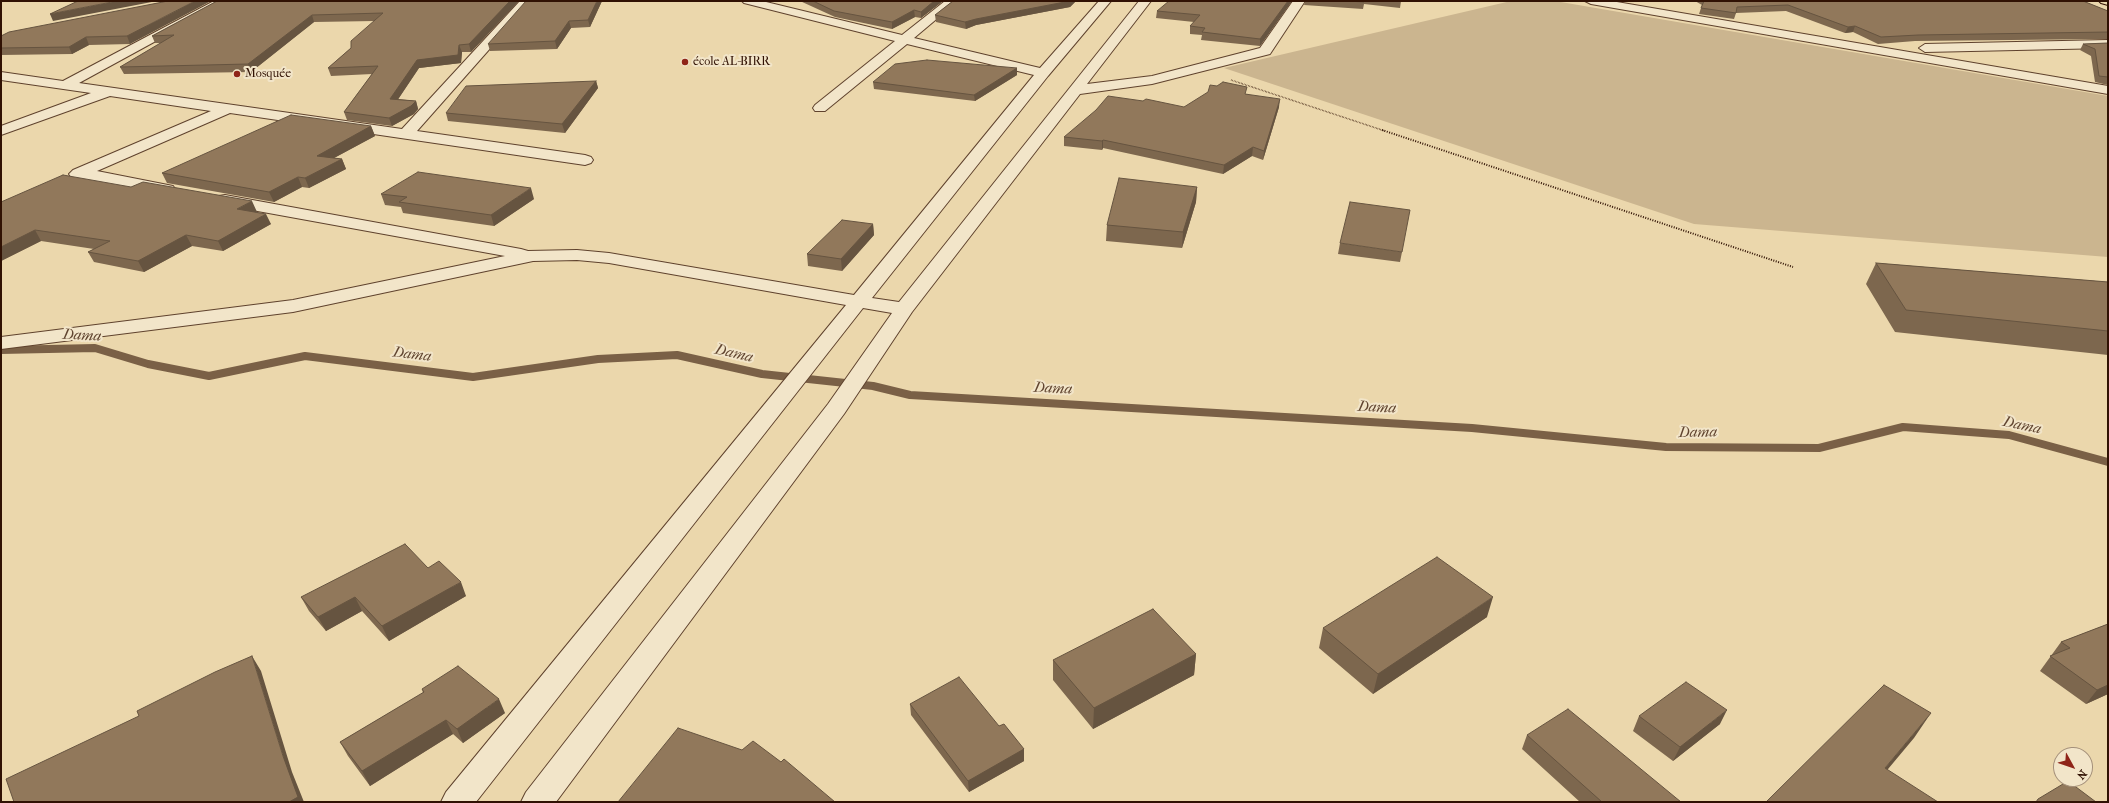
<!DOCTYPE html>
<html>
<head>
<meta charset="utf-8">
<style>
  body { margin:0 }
  #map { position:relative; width:2109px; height:803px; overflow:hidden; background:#ebd7ac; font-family:"IM FELL French Canon",serif }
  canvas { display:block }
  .frame { position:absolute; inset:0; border:2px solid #301103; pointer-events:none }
  .north { position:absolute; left:2053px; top:747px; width:40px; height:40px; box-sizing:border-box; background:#f2e5c9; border:1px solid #a4907a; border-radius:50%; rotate:130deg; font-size:11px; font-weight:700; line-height:16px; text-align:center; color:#301103 }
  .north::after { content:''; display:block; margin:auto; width:14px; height:18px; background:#8f2418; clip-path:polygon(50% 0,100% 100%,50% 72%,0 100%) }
</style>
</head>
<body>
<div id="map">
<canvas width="2109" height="803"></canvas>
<div class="frame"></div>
<div class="north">N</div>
</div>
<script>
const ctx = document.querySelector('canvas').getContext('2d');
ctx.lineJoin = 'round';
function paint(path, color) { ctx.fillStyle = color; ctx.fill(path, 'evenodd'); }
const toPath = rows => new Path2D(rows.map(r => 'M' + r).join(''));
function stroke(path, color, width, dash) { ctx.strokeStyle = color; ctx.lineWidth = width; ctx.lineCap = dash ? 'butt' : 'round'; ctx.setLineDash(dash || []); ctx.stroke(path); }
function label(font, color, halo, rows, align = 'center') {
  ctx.font = font + ' "IM FELL French Canon",serif'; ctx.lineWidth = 4; ctx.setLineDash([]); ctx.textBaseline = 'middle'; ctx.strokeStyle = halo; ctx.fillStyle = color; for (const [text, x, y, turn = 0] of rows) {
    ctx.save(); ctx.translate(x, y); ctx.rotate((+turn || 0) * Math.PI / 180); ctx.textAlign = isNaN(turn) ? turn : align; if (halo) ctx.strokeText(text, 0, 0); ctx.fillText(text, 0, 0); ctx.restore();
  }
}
paint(toPath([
  [1511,1,1555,1,2108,96,2108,257,1694,224,1224,68]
]), '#cbb58f');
stroke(toPath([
  [1,350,95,348,148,364,209,376,305,356,473,377,598,359,677,355,762,374,873,386,910,395,1472,428,1666,447,1819,448,1903,427,2009,435,2108,462]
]), '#7a6046', 8);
const minor = toPath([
  [214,1,229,1,79,83,402,129,520,1,532,1,417,131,585,155,591,157,593,160,591,163,585,165,230,113,97,171,173,186,175,189,173,192,167,194,77,179,71,177,69,174,73,170,211,111,110,96,1,135,1,126,91,93,1,80,1,72,63,81,214,1],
  [742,1,762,1,902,35,945,1,958,1,914,38,1040,68,1099,1,1111,1,1048,76,872,298,899,302,1139,1,1151,1,1087,84,1152,76,1260,48,1293,1,1305,1,1270,54,1152,84,1080,94,912,312,844,414,556,802,521,802,526,792,828,404,892,313,863,308,476,802,441,802,446,792,846,305,609,263,577,260,533,261,293,312,1,349,1,337,293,300,505,256,219,204,217,200,219,196,225,195,521,249,528,251,577,250,609,253,854,295,1034,75,907,44,825,111,815,111,813,108,815,105,895,41,744,3,742,1],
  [1585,1,1611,1,2108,86,2108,94,1591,4,1585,1],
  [2108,40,2108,48,1925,52,1919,48,1925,44,2108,40]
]);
const major = toPath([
  [2099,1,2108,1,2108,5,2101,3,2099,1]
]);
stroke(minor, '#5f422d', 2);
stroke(major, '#301103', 2);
stroke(toPath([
  [1231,80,1385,131]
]), '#301103', 1.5, [0.5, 1]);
stroke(toPath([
  [1382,130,1793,267]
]), '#301103', 2, [1, 1.5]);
paint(minor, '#f2e5c9');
paint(major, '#ebd7ac');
paint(toPath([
  [168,1,130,44,89,45,72,54,1,55,1,36],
  [217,1,519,1,471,52,462,52,461,63,419,68,398,99,416,101,418,109,414,114,392,126,347,120,344,112,372,74,331,76,328,68,351,48,375,21,314,22,251,72,124,74,120,67,161,43,155,43,152,36],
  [602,1,590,27,571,28,557,49,490,51,488,44],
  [800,1,943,1,921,18,915,17,892,29,835,17],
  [953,1,1076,1,1070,7,976,25,966,29,936,22,935,15],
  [1292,1,1260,46,1201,40,1202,35,1190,34,1190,26,1194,22,1156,18,1157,11],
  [1305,1,1401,1,1400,8,1364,4,1363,9,1304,5],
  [1695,1,2083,1,2108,11,2108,39,1915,41,1878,44,1853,32,1845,33,1786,11,1736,13,1734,19,1699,14,1702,5],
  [2108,43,2108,85,2095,82,2091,56,2080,50,2083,44],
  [1017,68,1017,75,975,101,874,89,873,82],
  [596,81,598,88,565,133,448,121,446,113],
  [1247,94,1279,107,1263,160,1252,156,1223,174,1103,148,1102,150,1064,146,1064,137],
  [371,126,375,136,334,158,342,159,346,169,309,188,302,187,274,202,167,183,162,173],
  [1197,187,1196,202,1182,248,1106,241,1107,225],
  [381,194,534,199,494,226,403,213,401,207,385,205],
  [1,202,257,212,256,212,271,224,223,251,192,246,144,272,94,262,88,252,94,249,41,241,1,261],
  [873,224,874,235,842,271,808,266,807,254],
  [1340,243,1402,252,1400,262,1338,254],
  [1876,263,2108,282,2108,355,1895,332,1866,284],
  [428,568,466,596,389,641,362,611,326,631,309,611,301,597],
  [1487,617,1373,694,1319,648,1323,628],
  [2108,624,2108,694,2086,704,2040,671,2061,642],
  [1196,654,1194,675,1093,729,1053,680,1053,660],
  [422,689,505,713,463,743,453,734,370,786,348,756,340,742,423,693],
  [910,704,1024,749,1024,761,969,792,911,715],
  [1639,716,1720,724,1673,761,1633,731],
  [1527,735,1681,802,1580,802,1522,749]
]), '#7d674e');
paint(toPath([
  [117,1,157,1,53,21,50,14],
  [195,1,211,1,130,44,127,36],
  [510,1,519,1,471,52,469,44],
  [597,1,602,1,590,27,588,20],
  [934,1,943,1,921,18,921,12],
  [1070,1,1076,1,1070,7,976,25,966,29,965,22,976,19],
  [1288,1,1292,1,1260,46,1260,39],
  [914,10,915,17,892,29,892,22],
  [312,15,314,22,251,72,248,64],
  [569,21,571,28,557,49,555,41],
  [1855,26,1853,32,1845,33,1848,27],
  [86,37,89,45,72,54,69,47],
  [459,45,462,52,461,63,419,68,393,107,390,99,417,60],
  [1017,68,1017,75,975,101,974,95],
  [596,81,598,88,565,133,562,124],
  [1280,99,1279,107,1263,160,1264,151],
  [416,101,418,109,414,114,392,126,389,118],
  [371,126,375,136,321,165,317,156],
  [1103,140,1103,148,1102,150,1102,141],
  [1253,147,1252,156,1223,174,1224,165],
  [342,159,346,169,309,188,305,178],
  [298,177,302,187,274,202,269,192],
  [1197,187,1196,202,1182,248,1183,232],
  [531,188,534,199,494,226,491,215],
  [252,201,257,212,242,220,237,209],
  [266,214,271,224,223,251,218,241],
  [873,224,874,235,842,271,841,259],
  [35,230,41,241,1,261,1,247],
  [186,235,192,246,144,272,138,261],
  [461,582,466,596,389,641,382,626],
  [355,597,362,611,326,631,318,617],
  [1493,597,1487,617,1373,694,1378,674],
  [1196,654,1194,675,1093,729,1094,708],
  [252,656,261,671,292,772,304,802,289,802,283,756],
  [2108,685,2108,694,2086,704,2097,690],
  [499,699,505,713,463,743,457,729],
  [1727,710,1720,724,1673,761,1680,747],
  [1931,713,1914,738,1868,793,1885,768],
  [446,720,453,734,370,786,362,771],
  [1024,749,1024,761,969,792,968,781]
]), '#665440');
const building = toPath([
  [78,1,117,1,50,14,78,1],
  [168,1,195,1,127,36,86,37,69,47,1,48,1,36,9,32,168,1],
  [217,1,510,1,469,44,459,45,458,55,417,60,390,99,416,101,411,106,389,118,344,112,378,66,328,68,351,48,351,41,383,13,312,15,248,64,120,67,174,35,152,36,217,1],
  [526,1,597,1,588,20,569,21,555,41,488,44,526,1],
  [813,1,934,1,921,12,914,10,892,22,834,11,813,1],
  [953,1,1070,1,976,19,965,22,935,15,953,1],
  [1169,1,1288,1,1260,39,1202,32,1205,28,1190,26,1200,15,1157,11,1169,1],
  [1348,1,1364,1,1364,2,1348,1],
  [1704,1,2083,1,2108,11,2108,32,1918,35,1881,37,1855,26,1848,27,1788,5,1737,7,1736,13,1701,8,1704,1],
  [2108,43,2108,77,2099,76,2095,49,2083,44,2108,43],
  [927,60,1017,68,974,95,873,82,895,64,927,60],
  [596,81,562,124,446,113,466,86,596,81],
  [1223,82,1247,87,1245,94,1280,99,1264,151,1253,147,1224,165,1103,140,1102,141,1064,137,1096,110,1108,96,1143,101,1146,99,1184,107,1208,92,1210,85,1217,86,1223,82],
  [291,115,371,126,317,156,342,159,305,178,298,177,269,192,162,173,291,115],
  [418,172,531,188,491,215,399,202,407,197,381,194,418,172],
  [63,175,131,187,143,182,252,201,237,209,266,214,218,241,186,235,138,261,88,252,110,241,35,230,1,247,1,202,63,175],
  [1119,178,1197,187,1183,232,1107,225,1119,178],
  [1350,202,1410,210,1402,252,1340,243,1350,202],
  [842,220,873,224,841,259,807,254,842,220],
  [1876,263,2108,282,2108,331,1906,310,1876,263],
  [405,544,428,568,439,561,461,582,382,626,355,597,318,617,301,597,405,544],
  [1437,557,1493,597,1378,674,1323,628,1437,557],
  [1153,609,1196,654,1094,708,1053,660,1153,609],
  [2108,624,2108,685,2097,690,2050,656,2070,648,2061,642,2108,624],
  [252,656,283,756,298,797,289,802,14,802,6,779,139,716,137,711,215,672,252,656],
  [458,666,499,699,457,729,446,720,362,771,340,742,424,692,422,689,458,666],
  [959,677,999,726,1004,724,1024,749,968,781,910,704,959,677],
  [1686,682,1727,710,1680,747,1639,716,1686,682],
  [1884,685,1931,713,1885,768,1938,802,1766,802,1884,685],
  [1568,709,1681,802,1602,802,1527,735,1568,709],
  [678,728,742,750,753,741,781,762,784,759,835,802,618,802,678,728],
  [2068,781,2096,802,2036,802,2038,799,2068,781]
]);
paint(building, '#91785b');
stroke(building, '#665440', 1);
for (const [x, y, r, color] of [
  [685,62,4,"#8f2418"],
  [237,74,4,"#8f2418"]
]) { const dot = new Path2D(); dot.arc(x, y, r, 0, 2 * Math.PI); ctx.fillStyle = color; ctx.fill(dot); stroke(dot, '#f2e5c9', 1.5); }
label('12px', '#301103', '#f2e5c9', [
  ["école AL-BIRR",693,62],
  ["Mosquée",245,74]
], 'left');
label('italic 15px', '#614530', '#f2e5c9', [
  ["Dama",82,336,3],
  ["Dama",734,354,13],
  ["Dama",412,355,7],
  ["Dama",1053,389,3],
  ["Dama",1377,408,3],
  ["Dama",2022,426,12],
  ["Dama",1698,433,-1]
]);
</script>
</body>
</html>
